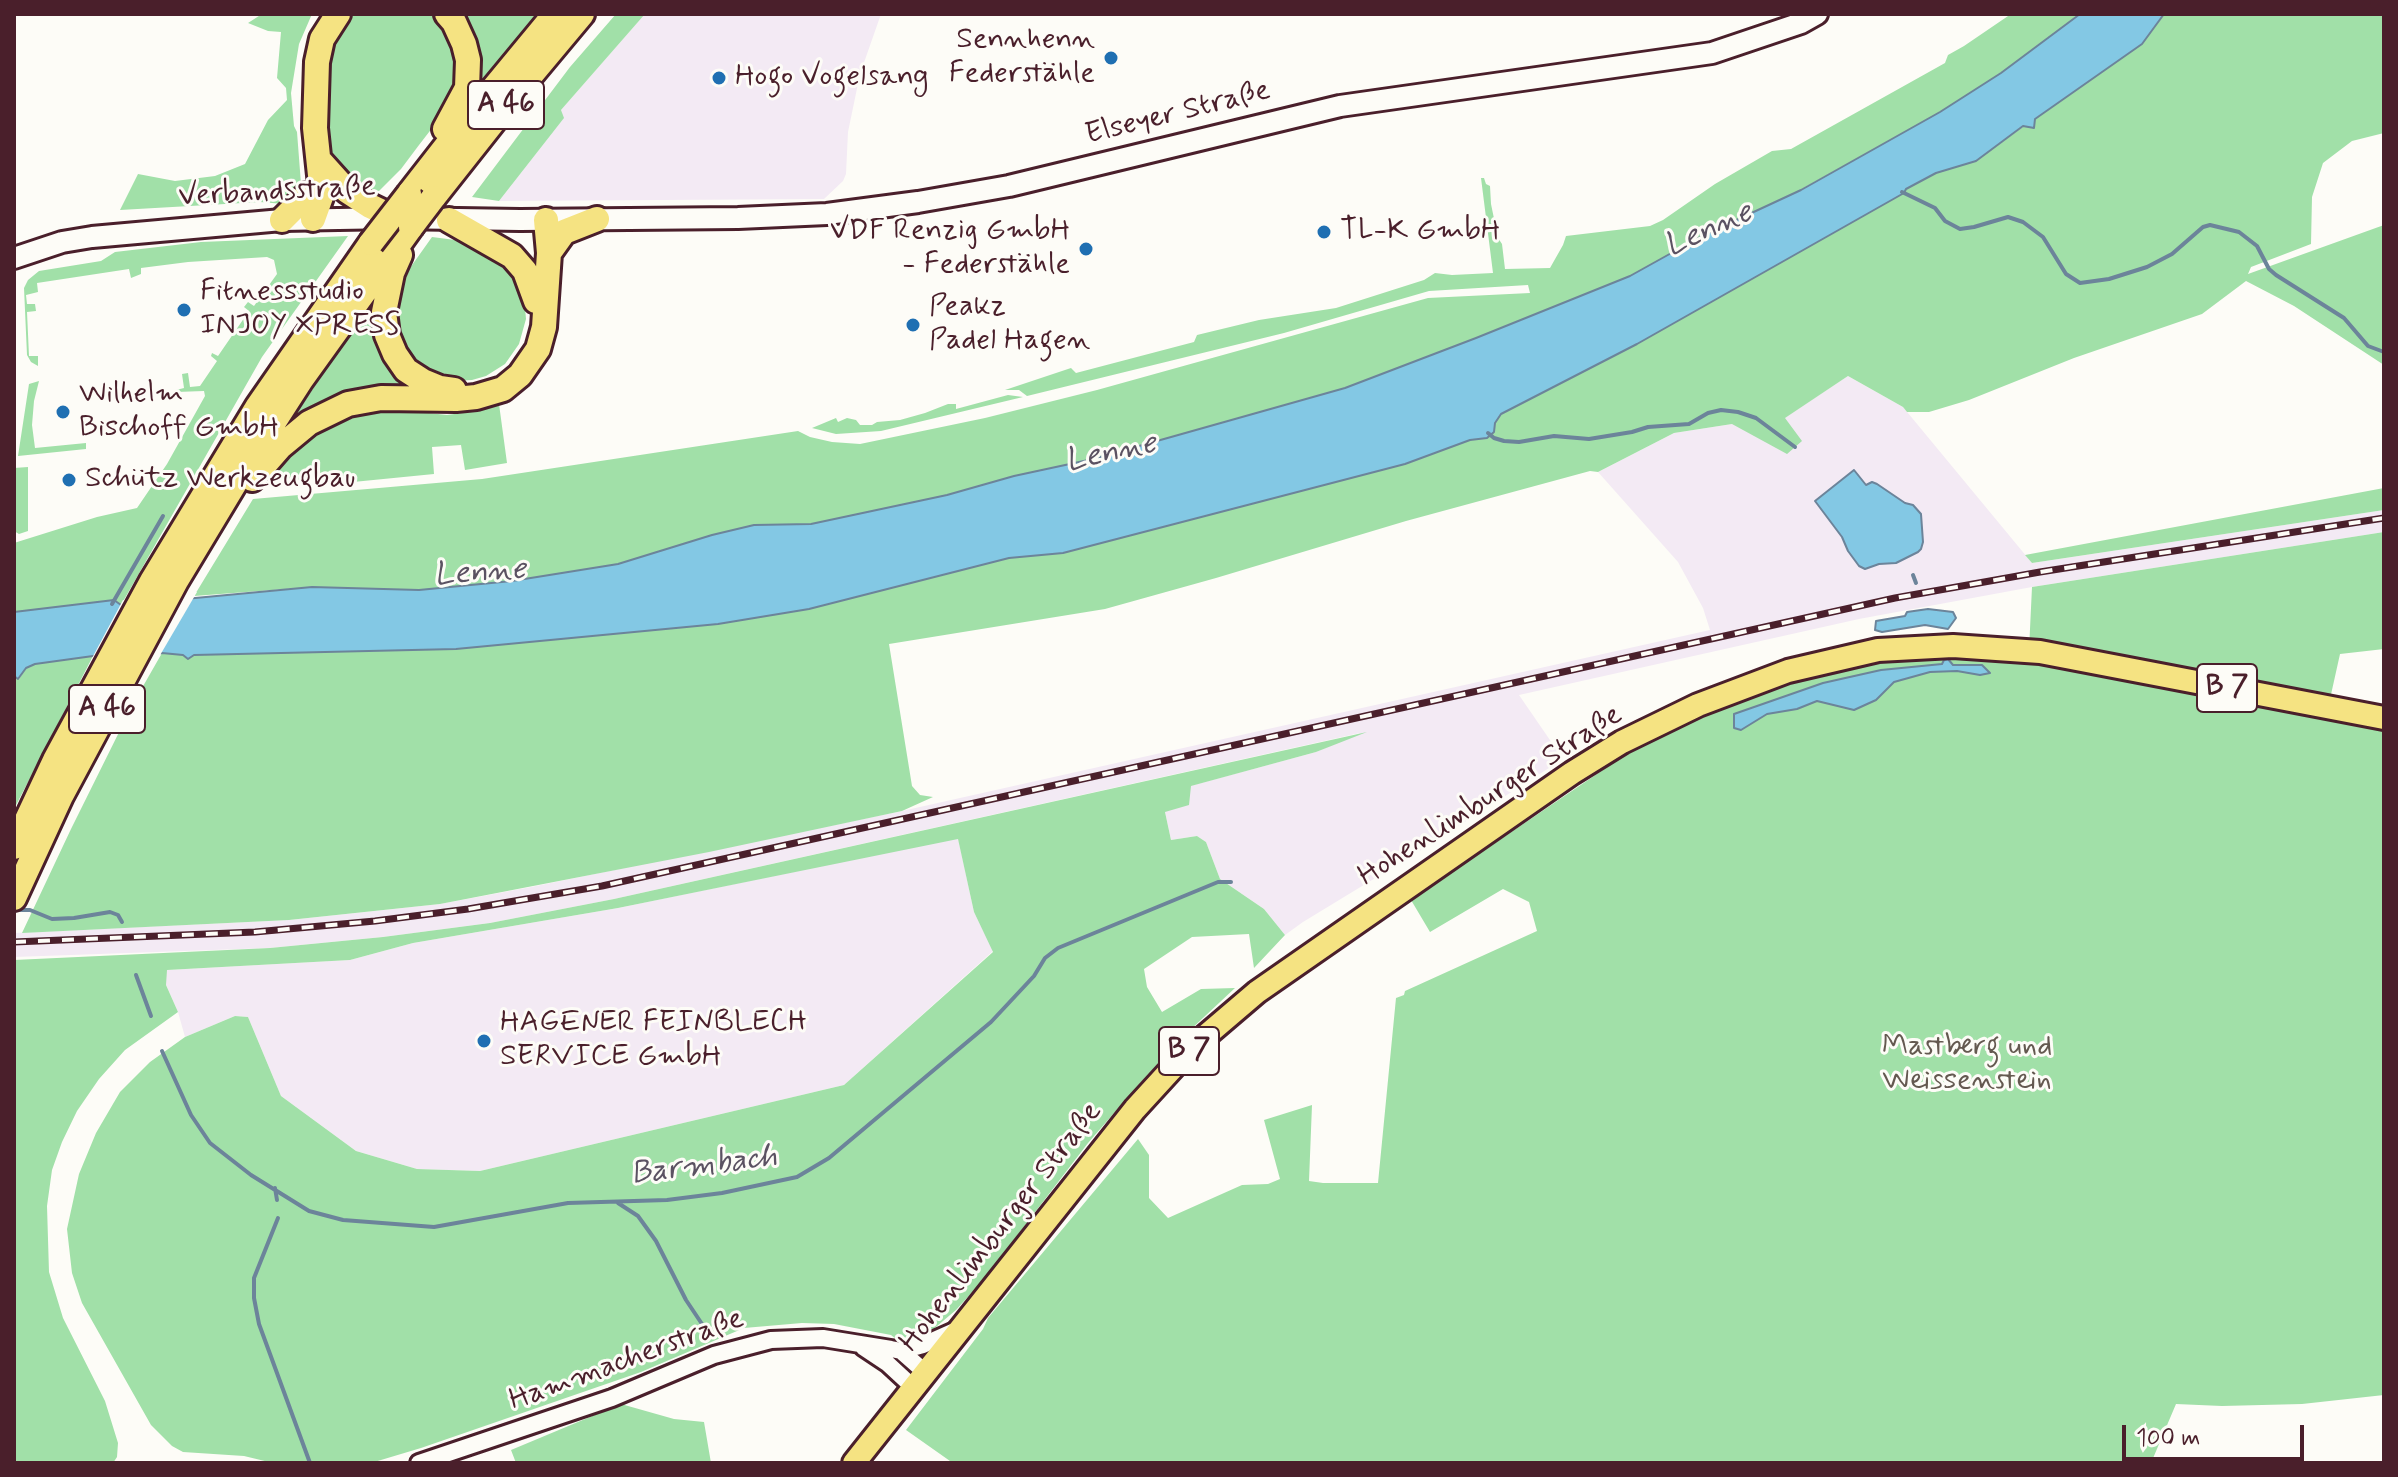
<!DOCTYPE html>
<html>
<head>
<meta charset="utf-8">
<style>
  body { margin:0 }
  #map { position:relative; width:2398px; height:1477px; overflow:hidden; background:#fdfcf7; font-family:Mynerve,sans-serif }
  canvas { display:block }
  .frame { position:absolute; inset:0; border:16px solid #4a1f2b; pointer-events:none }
  .scale { position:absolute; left:2122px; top:1425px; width:182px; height:36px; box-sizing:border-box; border:4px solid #4a1f2b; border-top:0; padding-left:10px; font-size:24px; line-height:28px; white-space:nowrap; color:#4a1f2b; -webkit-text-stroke:6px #fdfcf7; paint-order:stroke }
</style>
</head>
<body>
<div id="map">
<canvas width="2398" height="1477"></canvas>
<div class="frame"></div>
<div class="scale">100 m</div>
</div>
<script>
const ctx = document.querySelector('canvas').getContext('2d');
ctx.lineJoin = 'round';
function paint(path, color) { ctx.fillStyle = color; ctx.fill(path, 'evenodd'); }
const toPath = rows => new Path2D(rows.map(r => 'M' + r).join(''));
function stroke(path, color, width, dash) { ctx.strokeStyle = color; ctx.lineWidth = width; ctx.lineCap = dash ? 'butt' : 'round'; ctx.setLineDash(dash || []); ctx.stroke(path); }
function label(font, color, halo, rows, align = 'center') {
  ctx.font = font + ' Mynerve,sans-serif'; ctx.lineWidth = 6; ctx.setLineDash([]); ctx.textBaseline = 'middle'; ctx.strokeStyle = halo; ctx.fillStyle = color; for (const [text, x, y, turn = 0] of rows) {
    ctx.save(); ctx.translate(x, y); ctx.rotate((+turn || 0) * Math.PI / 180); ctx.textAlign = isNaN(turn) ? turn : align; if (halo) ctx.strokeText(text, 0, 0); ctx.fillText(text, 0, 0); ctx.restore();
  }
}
paint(toPath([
  [645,14,881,14,860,74,848,132,846,174,843,181,824,199,499,201,563,119,561,110],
  [1848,376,1903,407,2032,563,2384,510,2384,532,2032,587,1859,619,1519,695,1563,759,1418,852,1303,922,1285,935,1264,909,1220,879,1206,842,1197,836,1171,840,1165,812,1190,786,1316,752,1360,733,614,899,490,923,383,937,270,948,14,957,14,933,289,920,440,904,531,887,902,811,1710,630,1703,608,1678,562,1598,472,1674,433,1732,424,1784,418],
  [958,838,974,912,993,951,844,1085,480,1171,417,1169,356,1151,281,1096,248,1017,235,1016,185,1037,178,1012,166,985,166,970,350,960,413,943,618,908]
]), '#f3eaf4');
paint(toPath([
  [262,14,312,14,299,44,291,93,294,126,297,132,301,184,296,199,284,204,260,202,120,210,138,174,175,181,215,176,245,164,268,120,287,100,286,88,277,78,281,32,268,31,248,23],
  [351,14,435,14,441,18,457,46,458,79,452,96,436,123,419,145,401,169,379,191,358,186,333,161,327,142,326,64,336,32],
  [455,14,537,14,468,97],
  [616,14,645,14,561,110,564,118,499,201,472,197,570,67],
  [2011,14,2080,14,2001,73,1940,112,1800,190,1702,236,1630,276,1476,338,1345,388,1093,459,1014,476,947,495,811,524,754,525,712,535,618,564,512,581,419,590,312,587,194,596,253,499,482,479,798,431,810,437,832,442,860,444,985,418,1097,390,1428,298,1530,293,1528,285,1429,291,1284,333,1027,396,1019,390,1005,390,1071,368,1076,373,1194,342,1197,335,1259,320,1336,308,1424,280,1435,273,1452,275,1493,273,1481,178,1484,178,1486,184,1490,186,1491,204,1498,238,1502,244,1505,269,1550,268,1563,245,1566,236,1650,226,1663,220,1715,184,1772,151,1791,149,1945,63,1948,55,1964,46],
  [2164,14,2384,14,2384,133,2352,141,2323,163,2312,197,2311,244,2251,267,2248,274,2384,225,2384,365,2294,306,2246,281,2202,314,2074,358,1969,400,1929,412,1907,412,1903,407,1848,376,1785,418,1802,441,1787,454,1732,424,1674,433,1598,472,1590,471,1406,521,1216,578,1105,609,889,644,912,786,920,795,933,797,902,811,709,852,440,904,289,920,22,933,71,829,134,702,162,653,183,655,188,659,194,655,456,649,718,624,809,609,1009,558,1063,553,1405,464,1470,440,1487,438,1494,432,1495,423,1500,414,1637,344,1904,193,1906,189,1936,173,1976,161,2024,126,2034,128,2035,119,2142,44],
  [348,236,262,357,121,605,114,600,14,612,14,543,97,517,137,508,167,464,205,396,204,391,176,392,176,390,184,388,182,374,188,373,190,387,200,386,217,361,211,356,212,353,218,356,249,311,244,307,248,302,254,306,277,274,274,260,267,257,188,262,141,268,141,274,131,278,129,269,37,283,38,292,26,295,27,304,35,304,36,311,27,312,29,356,38,356,38,366,31,362,27,355,24,288,28,280,39,271,101,261,115,252,201,242],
  [432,237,463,241,492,251,520,285,524,296,526,319,519,344,505,364,486,376,472,380,453,381,428,374,407,355,394,325,399,289,405,275],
  [384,284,379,310,432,390,392,391,274,446],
  [39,381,34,401,32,425,35,448,86,443,86,449,18,456,29,384],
  [1008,395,1023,397,881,431,836,434,812,428,836,418,838,422,847,418,856,420,860,425,872,425,877,422,900,420,925,413,948,404,956,404,956,409],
  [499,404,507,463,465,470,461,445,432,447,434,474,343,483,326,474,315,473,303,479,262,487,278,468,310,438,337,422,356,414,392,409,447,415,477,411],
  [28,467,28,531,19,534,14,531,14,468],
  [2384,488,2384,510,2032,563,2025,555],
  [2384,532,2384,649,2340,654,2328,708,2029,650,2032,587],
  [1963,655,2182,685,2384,726,2384,1395,2302,1404,2222,1406,2176,1404,2151,1463,949,1463,950,1461,906,1430,983,1329,988,1318,1138,1139,1149,1155,1149,1198,1168,1218,1242,1185,1268,1184,1280,1179,1264,1120,1312,1105,1309,1181,1323,1183,1378,1183,1396,998,1404,995,1405,991,1537,931,1529,902,1503,889,1430,932,1411,900,1653,736,1831,668],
  [93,656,27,784,14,809,14,676,19,679,26,668,35,664],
  [1367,732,1316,752,1191,786,1189,805,1165,812,1171,840,1197,836,1206,842,1220,879,1264,909,1285,935,1254,968,1249,934,1192,937,1144,969,1147,987,1162,1012,1201,989,1235,988,1188,1032,1140,1083,1088,1143,983,1280,956,1310,930,1332,916,1341,901,1343,891,1335,834,1324,802,1323,744,1328,641,1372,421,1448,371,1463,273,1463,244,1456,183,1452,172,1446,151,1425,82,1303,72,1273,67,1229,79,1174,96,1133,120,1092,150,1062,185,1037,235,1016,248,1017,281,1096,356,1151,417,1169,480,1171,844,1085,993,952,974,912,958,839,618,908,413,943,350,960,167,970,166,985,178,1012,125,1050,99,1079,77,1111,62,1142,52,1170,47,1206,49,1272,63,1318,105,1401,118,1443,117,1457,113,1463,14,1463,14,960,270,948,383,937,490,923,614,899],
  [621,1404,674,1419,704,1422,711,1463,516,1463,511,1450]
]), '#a1e0a8');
const water = toPath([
  [2080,14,2164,14,2142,44,2035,119,2034,128,2023,126,1976,161,1936,173,1906,189,1904,193,1637,344,1501,414,1495,423,1494,432,1487,438,1470,440,1405,464,1063,553,1009,558,809,609,718,624,456,649,194,655,188,659,183,655,162,653,93,656,35,664,26,668,18,679,14,676,14,612,114,600,121,605,312,587,419,590,512,581,618,564,712,535,754,525,811,524,947,495,1014,476,1093,459,1345,388,1476,338,1630,276,1702,236,1801,190,1940,112,2001,73,2080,14],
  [1854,470,1866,485,1872,482,1877,484,1905,503,1913,505,1921,514,1923,542,1921,549,1918,552,1896,563,1879,564,1865,569,1859,566,1848,551,1842,537,1815,501,1854,470],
  [1928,609,1953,612,1956,618,1948,629,1925,625,1882,632,1875,630,1876,621,1905,616,1907,612,1928,609],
  [1948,659,1953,665,1982,665,1990,673,1980,675,1957,671,1930,672,1894,682,1876,700,1854,710,1817,701,1797,709,1767,714,1741,730,1734,728,1734,714,1823,683,1881,670,1942,664,1944,660,1948,659]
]);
paint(water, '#83c8e4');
stroke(water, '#6c849a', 2);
paint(toPath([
  [197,592,159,657,91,660,123,600]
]), '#fdfcf7');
stroke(toPath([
  [1902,192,1935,208,1945,221,1960,229,1974,227,2008,217,2023,222,2043,237,2066,274,2080,283,2109,279,2147,267,2172,254,2203,227,2210,225,2239,232,2257,246,2269,269,2276,275,2344,318,2368,346,2384,352],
  [1488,433,1494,438,1504,441,1519,442,1554,436,1589,439,1632,432,1648,427,1689,424,1708,413,1721,410,1738,412,1756,418,1795,447],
  [1913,575,1916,583],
  [112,604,163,516],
  [14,910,30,910,52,919,74,918,110,912,118,915,122,922],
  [136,975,151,1016],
  [162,1051,191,1115,210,1143,251,1175,309,1211,343,1220,434,1227,568,1203,667,1200,722,1193,797,1177,829,1158,991,1022,1034,976,1045,958,1058,948,1218,882,1231,882],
  [275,1188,277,1200],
  [618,1203,638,1216,656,1241,686,1300,702,1324],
  [278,1218,254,1278,254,1298,259,1324,310,1463]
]), '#6c849a', 4);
const tertiary = toPath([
  [863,1347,887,1363,914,1388],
  [901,1351,923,1345,959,1329],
  [419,1463,612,1398,714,1355,771,1340,823,1338,891,1349,901,1351,926,1373]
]);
const secondary = toPath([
  [14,258,62,242,92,237,282,220,395,218,520,220,738,218,827,214,918,202,1009,186,1340,106,1712,53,1801,23,1817,14]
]);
const primary = toPath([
  [854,1463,1135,1109,1189,1050,1257,992,1572,773,1622,742,1698,705,1788,671,1878,650,1953,646,2040,652,2384,718]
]);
const motorway = toPath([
  [445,129,467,88,468,60,464,44,454,22,447,14],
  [320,161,347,191,370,206,395,218],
  [409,194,455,135,555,14],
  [433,198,516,93,582,14],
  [313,219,322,194,315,128,317,62,322,39,338,14],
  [282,220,307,195],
  [449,220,512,256,525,271,536,301],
  [549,253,564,232,597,219],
  [400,255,392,273,384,312,387,335,395,354,406,370,423,381,440,388,454,390],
  [252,479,280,447,309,423,348,404,381,398,456,399,476,397,503,389,520,375,538,349,544,327,549,253,546,220],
  [14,847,55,760,152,581,258,406,371,243],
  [14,898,61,796,176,581,238,478,301,380,411,227]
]);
stroke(tertiary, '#4a1f2b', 22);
stroke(secondary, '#4a1f2b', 26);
stroke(primary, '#4a1f2b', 28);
stroke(motorway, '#4a1f2b', 30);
stroke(tertiary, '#fdfcf7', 16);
stroke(secondary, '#fdfcf7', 20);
stroke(primary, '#f5e382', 22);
stroke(motorway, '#f5e382', 24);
const rail = toPath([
  [14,942,255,932,375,921,468,909,602,886,1895,598,2040,572,2384,518]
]);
stroke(rail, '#4a1f2b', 7);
stroke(rail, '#fdfcf7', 4, [12]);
const motorwayBridge = toPath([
  [411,227,433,198],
  [371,243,409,194]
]);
stroke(motorwayBridge, '#4a1f2b', 30, []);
stroke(motorwayBridge, '#f5e382', 24);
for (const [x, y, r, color] of [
  [1111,58,8,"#1f6fb2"],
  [719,78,8,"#1f6fb2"],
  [1324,232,8,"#1f6fb2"],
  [1086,249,8,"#1f6fb2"],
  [184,310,8,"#1f6fb2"],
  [913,325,8,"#1f6fb2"],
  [63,412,8,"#1f6fb2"],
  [69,480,8,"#1f6fb2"],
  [484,1041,8,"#1f6fb2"]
]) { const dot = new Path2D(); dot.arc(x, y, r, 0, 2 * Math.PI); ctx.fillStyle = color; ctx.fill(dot); stroke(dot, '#fdfcf7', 3); }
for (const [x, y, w] of [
  [506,105,76],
  [2227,688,60],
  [107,709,76],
  [1189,1051,60]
]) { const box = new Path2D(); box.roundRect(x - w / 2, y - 24, w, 48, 6); ctx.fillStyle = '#fdfcf7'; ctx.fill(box); stroke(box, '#4a1f2b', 2); }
label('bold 28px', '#4a1f2b', null, [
  ["A 46",506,105],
  ["B 7",2227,688],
  ["A 46",107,709],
  ["B 7",1189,1051]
]);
label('30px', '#4a1f2b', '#fdfcf7', [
  ["Sennhenn",1095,41,"right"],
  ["Federstähle",1095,75,"right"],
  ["Hogo Vogelsang",735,78],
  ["VDF Renzig GmbH",1070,232,"right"],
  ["- Federstähle",1070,266,"right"],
  ["TL-K GmbH",1340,232],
  ["Fitnessstudio",200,293],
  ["INJOY XPRESS",200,327],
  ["Peakz",929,308],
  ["Padel Hagen",929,342],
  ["Wilhelm",79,395],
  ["Bischoff GmbH",79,429],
  ["Schütz Werkzeugbau",85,480],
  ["HAGENER FEINBLECH",500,1024],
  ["SERVICE GmbH",500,1058]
], 'left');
label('30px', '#4a1f2b', '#fdfcf7', [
  ["Elseyer Straße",1178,114,-14],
  ["Verbandsstraße",277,193,-3],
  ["Hohenlimburger Straße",1491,797,-33],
  ["Hohenlimburger Straße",1002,1228,-52],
  ["Hammacherstraße",627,1361,-20]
]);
label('30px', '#645950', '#fdfcf7', [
  ["Mastberg und",1967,1048],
  ["Weissenstein",1967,1082]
]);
label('italic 32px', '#5b5262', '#fdfcf7', [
  ["Lenne",1709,231,-24],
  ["Lenne",1111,454,-12],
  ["Lenne",480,574,-4],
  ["Barmbach",704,1167,-7]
]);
</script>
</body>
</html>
